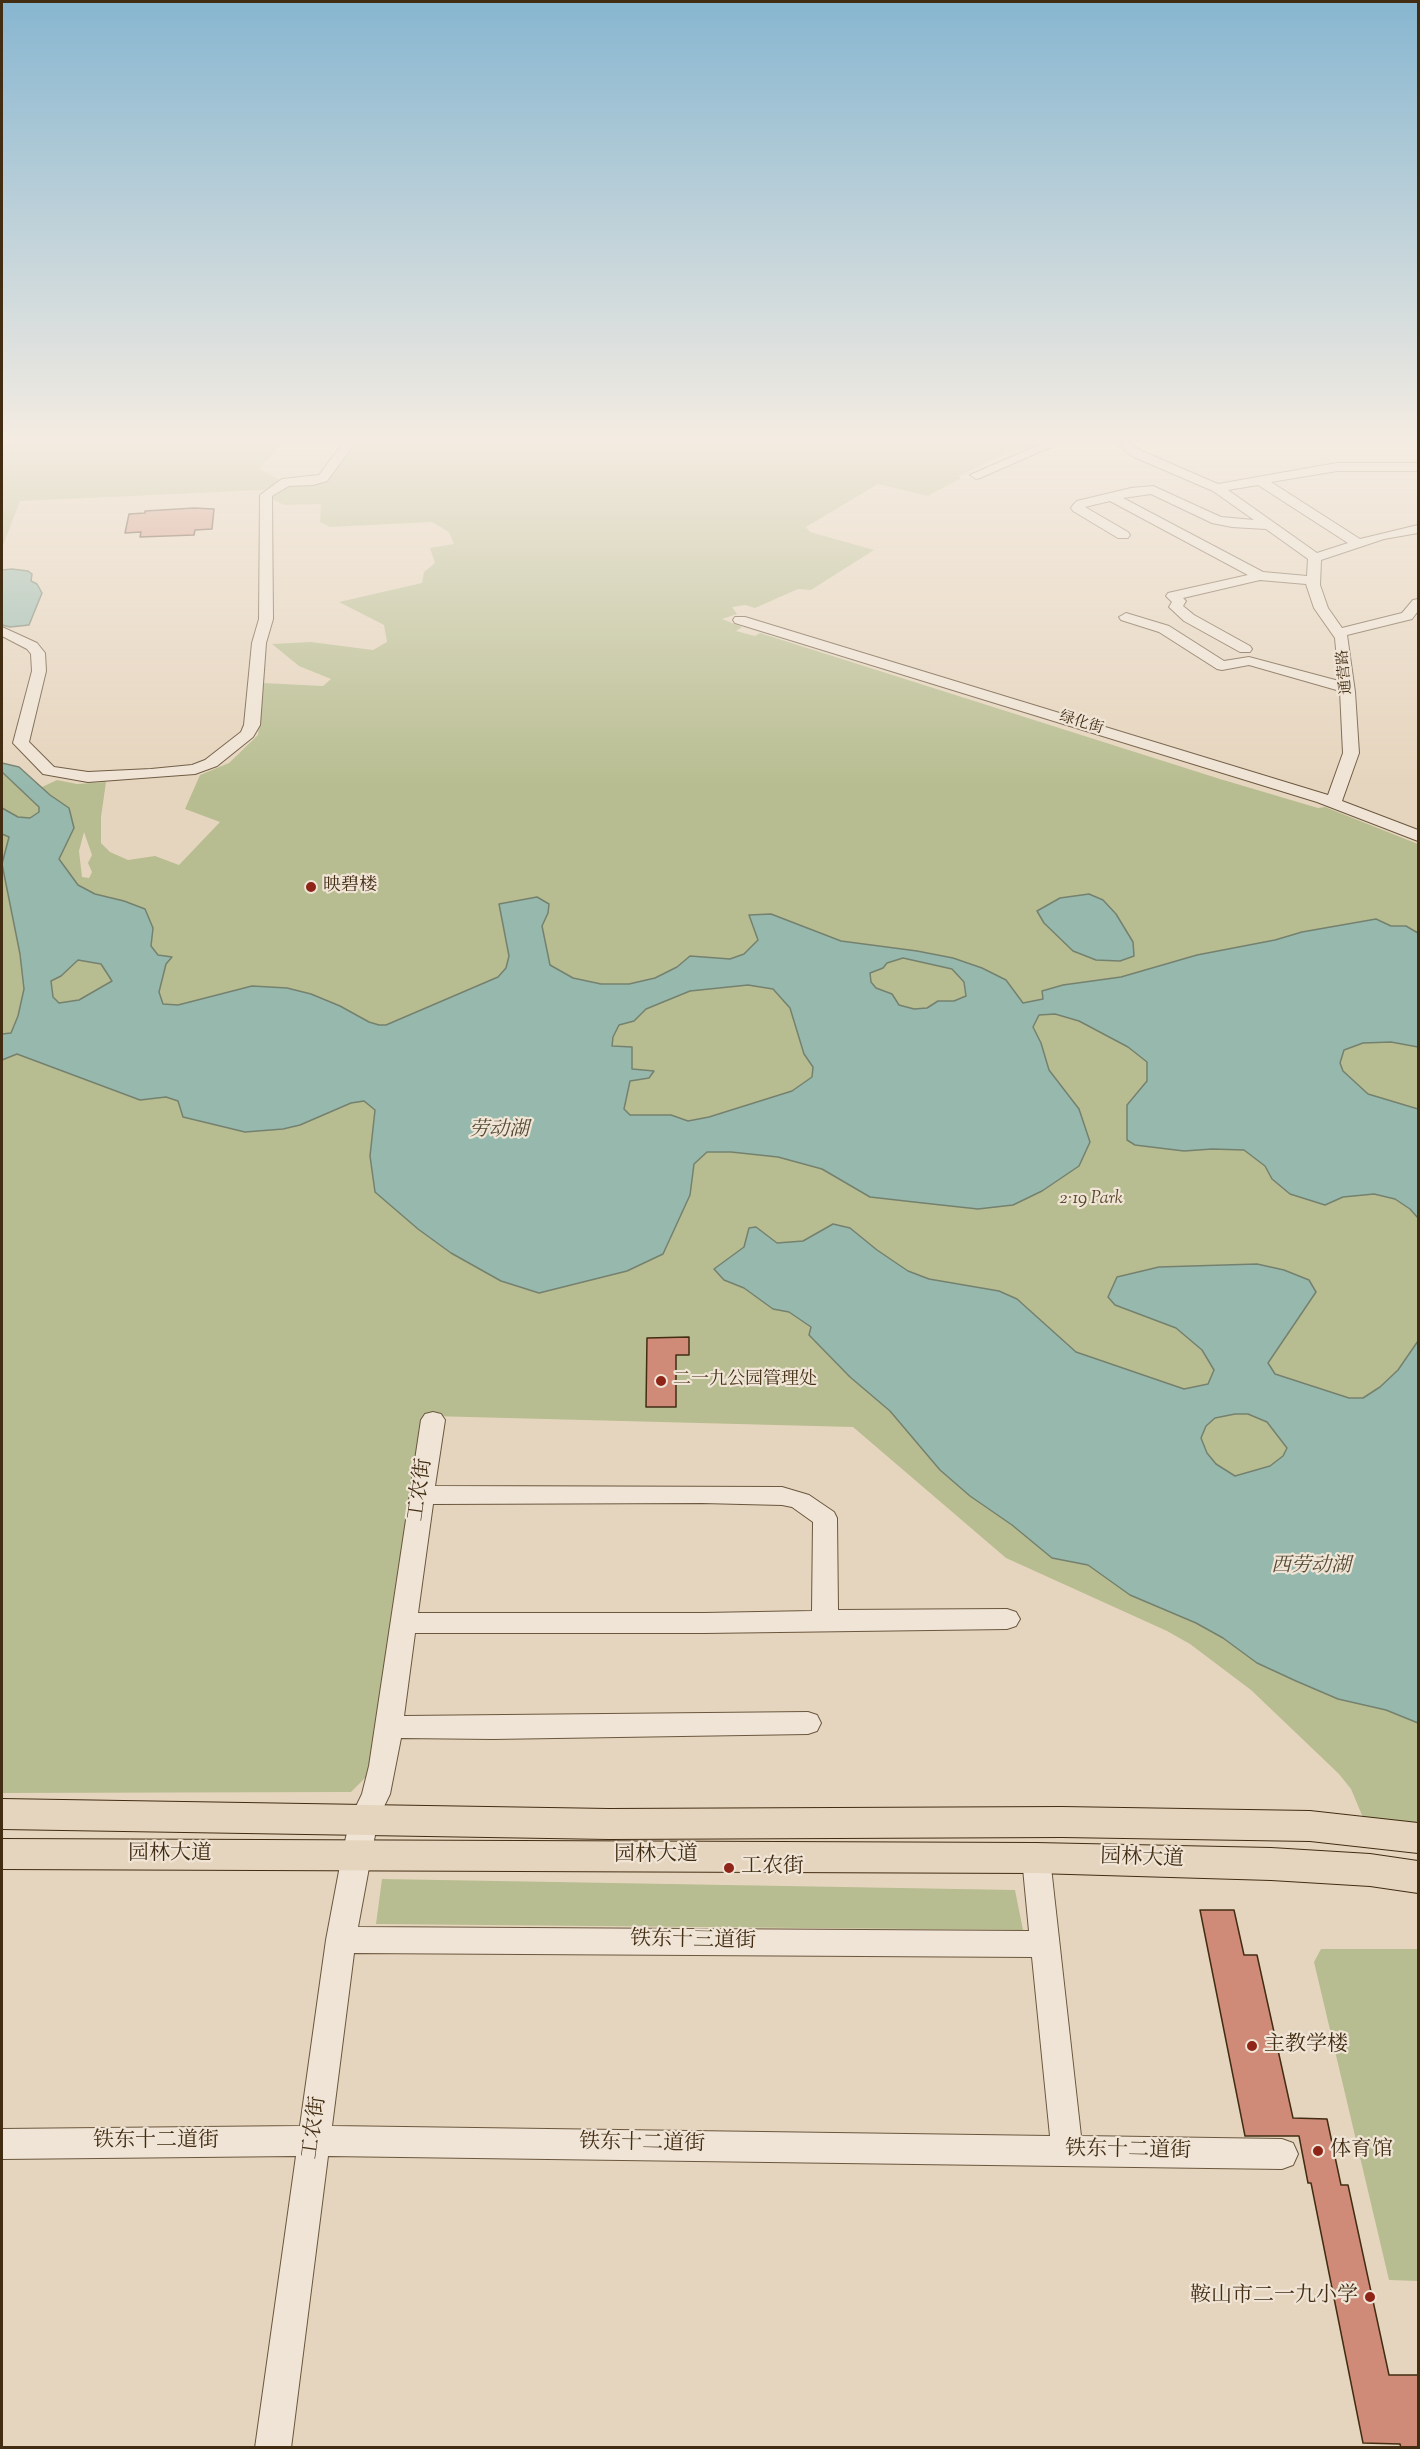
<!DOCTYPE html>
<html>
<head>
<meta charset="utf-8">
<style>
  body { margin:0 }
  #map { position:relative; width:1420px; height:2449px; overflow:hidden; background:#e6d5be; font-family:"Sorts Mill Goudy",serif }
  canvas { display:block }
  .frame { position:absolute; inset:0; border:3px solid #422d13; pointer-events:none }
</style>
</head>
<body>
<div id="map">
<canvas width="1420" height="2449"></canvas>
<div class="frame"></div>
</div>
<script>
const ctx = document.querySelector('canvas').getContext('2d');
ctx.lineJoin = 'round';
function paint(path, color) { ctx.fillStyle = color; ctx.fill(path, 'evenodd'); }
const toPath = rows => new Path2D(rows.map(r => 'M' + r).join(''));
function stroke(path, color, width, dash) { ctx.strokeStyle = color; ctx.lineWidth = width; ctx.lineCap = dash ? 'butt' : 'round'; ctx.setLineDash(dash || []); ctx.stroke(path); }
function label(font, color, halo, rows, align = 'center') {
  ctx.font = font + ' "Sorts Mill Goudy","Noto Serif SC",serif'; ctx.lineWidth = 4.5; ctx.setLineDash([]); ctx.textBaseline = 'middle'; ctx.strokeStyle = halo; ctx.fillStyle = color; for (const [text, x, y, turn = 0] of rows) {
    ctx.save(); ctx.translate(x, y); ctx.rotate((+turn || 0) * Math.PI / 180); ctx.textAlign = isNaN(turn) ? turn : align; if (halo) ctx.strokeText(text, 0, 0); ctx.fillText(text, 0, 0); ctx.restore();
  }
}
paint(toPath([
  [2,443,283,443,259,469,282,481,264,490,20,501,2,548],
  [358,443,1041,443,999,457,959,476,961,478,928,496,878,484,806,527,810,532,874,550,811,590,798,589,755,608,745,605,732,607,737,614,722,619,742,627,736,631,755,636,760,633,1220,779,1318,808,1325,807,1418,844,1418,1825,1364,1820,1351,1789,1339,1774,1251,1690,1190,1644,1167,1631,1006,1558,853,1427,430,1416,374,1769,351,1792,2,1793,2,833,71,819,42,787,57,780,77,784,106,782,101,817,101,843,110,852,128,860,155,856,179,865,220,822,185,809,200,775,229,763,258,735,263,683,323,686,331,679,299,666,272,644,311,642,373,650,387,642,384,625,339,602,422,583,424,572,435,563,430,548,454,544,449,532,432,522,330,527,320,522,321,504,284,505,270,498,289,485,327,479],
  [84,832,92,855,88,863,92,872,89,878,82,877,79,851],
  [2,772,39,807,39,812,30,818,18,817,2,808],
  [382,1879,1015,1890,1023,1930,376,1924],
  [1321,1949,1418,1949,1418,2281,1389,2280,1314,1962]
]), '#b7bd90');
const water = toPath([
  [12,569,28,571,32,574,31,581,37,584,42,593,29,625,10,627,2,625,2,570,12,569],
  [2,763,19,767,50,795,69,808,74,828,59,859,78,885,95,894,124,901,145,909,153,928,151,946,158,955,172,957,166,964,159,992,163,1004,178,1005,252,986,287,988,311,994,340,1006,369,1022,379,1025,386,1025,498,977,506,968,509,956,499,904,537,897,549,904,548,913,542,926,550,965,573,978,601,984,629,984,655,978,677,967,690,956,730,959,744,954,758,940,749,915,771,914,841,941,917,951,953,958,982,968,1006,980,1023,1003,1043,999,1042,991,1063,985,1121,977,1197,955,1275,940,1302,932,1376,919,1391,926,1406,926,1418,933,1418,1047,1391,1042,1363,1043,1344,1050,1340,1063,1343,1071,1368,1094,1418,1109,1418,1218,1410,1209,1395,1199,1374,1194,1343,1197,1325,1205,1290,1194,1272,1179,1265,1166,1244,1150,1212,1149,1184,1151,1135,1145,1127,1140,1127,1105,1147,1081,1147,1062,1128,1047,1079,1021,1055,1014,1039,1015,1033,1027,1041,1043,1049,1070,1079,1109,1090,1142,1079,1166,1042,1191,1013,1205,978,1209,923,1203,870,1197,822,1169,778,1157,731,1152,707,1152,694,1164,690,1195,663,1254,627,1271,539,1293,501,1281,451,1253,418,1229,375,1192,370,1156,375,1110,364,1101,351,1103,300,1125,283,1129,245,1132,183,1117,178,1101,166,1097,140,1100,17,1054,2,1060,2,1034,11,1033,18,1016,24,989,20,954,2,864,9,837,2,834,2,808,18,817,30,818,39,812,39,807,2,772,2,763],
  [903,958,952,969,964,982,966,996,954,1001,938,1001,927,1008,914,1009,899,1005,892,994,876,988,871,982,870,973,883,968,887,963,903,958],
  [78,960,101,964,112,981,79,1000,59,1003,53,997,51,981,61,976,78,960],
  [748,985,773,989,790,1008,804,1054,813,1067,812,1077,792,1091,709,1117,688,1121,671,1115,630,1115,624,1109,630,1081,649,1078,654,1071,632,1069,632,1047,612,1046,613,1037,619,1025,634,1021,646,1009,690,991,748,985],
  [1089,894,1103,900,1116,914,1133,942,1134,956,1120,961,1096,960,1073,951,1044,923,1037,911,1060,898,1089,894],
  [833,1224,850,1228,877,1250,908,1271,929,1279,999,1291,1017,1299,1076,1352,1184,1389,1208,1384,1214,1370,1202,1350,1176,1328,1115,1305,1108,1297,1117,1277,1159,1267,1257,1264,1284,1270,1309,1280,1316,1292,1268,1363,1275,1374,1349,1398,1363,1398,1380,1387,1398,1370,1418,1341,1418,1723,1386,1710,1338,1699,1296,1681,1257,1663,1223,1638,1196,1623,1130,1595,1088,1565,1052,1558,1012,1525,970,1496,940,1470,890,1411,850,1377,809,1335,811,1327,789,1312,773,1309,744,1288,724,1280,714,1269,744,1247,749,1228,756,1227,777,1243,803,1241,833,1224],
  [1235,1414,1248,1414,1267,1422,1287,1448,1283,1456,1270,1466,1235,1476,1216,1464,1207,1453,1201,1438,1206,1426,1215,1418,1235,1414]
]);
paint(water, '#97b9ad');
stroke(water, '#75816f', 1.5);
const building = toPath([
  [194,508,214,509,212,529,195,530,194,535,140,537,141,532,125,533,129,514,145,513,145,511,194,508],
  [689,1337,689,1355,676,1355,676,1407,646,1407,647,1338,689,1337],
  [1200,1910,1234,1910,1244,1955,1257,1955,1293,2118,1327,2119,1341,2185,1348,2185,1389,2375,1419,2375,1419,2448,1401,2448,1400,2444,1363,2443,1311,2183,1308,2183,1299,2136,1245,2136,1200,1910]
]);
paint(building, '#cf8b78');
stroke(building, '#422d13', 1.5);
const minor = toPath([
  [343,443,355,443,327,481,313,485,289,486,272,496,273,619,266,643,260,725,253,737,217,766,195,774,88,782,43,774,13,743,32,671,31,654,27,649,2,636,2,627,37,643,45,653,46,671,29,742,54,767,88,772,151,769,192,765,205,760,241,732,244,725,252,643,259,619,260,495,282,479,319,475,343,443],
  [1043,443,1060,443,980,478,976,479,970,475,1043,443],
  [1115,443,1130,443,1142,451,1218,484,1337,463,1418,463,1418,471,1337,471,1271,482,1360,539,1418,525,1418,533,1384,539,1321,560,1320,585,1328,608,1342,628,1402,613,1413,600,1418,599,1418,611,1412,619,1347,635,1355,692,1359,753,1342,801,1418,830,1418,841,1317,802,735,623,733,620,735,617,745,617,1328,795,1343,753,1340,691,1249,665,1222,670,1217,669,1159,632,1121,620,1119,617,1126,613,1169,626,1224,661,1249,657,1339,681,1335,638,1314,608,1306,584,1260,580,1183,598,1186,601,1183,606,1194,615,1250,646,1252,649,1250,652,1240,652,1184,621,1169,607,1172,602,1166,596,1168,593,1248,575,1110,501,1085,507,1128,532,1130,535,1128,538,1118,538,1073,511,1071,508,1073,505,1077,501,1131,488,1153,486,1221,517,1254,520,1213,491,1134,457,1115,443],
  [1258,485,1348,543,1317,553,1228,490,1258,485],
  [1151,494,1212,523,1232,527,1266,529,1308,559,1307,576,1263,572,1123,498,1151,494],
  [433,1412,441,1414,445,1420,435,1486,782,1487,809,1495,834,1512,837,1518,838,1610,1007,1609,1016,1612,1020,1619,1016,1626,1007,1629,704,1633,415,1633,404,1716,808,1712,817,1715,821,1723,817,1731,808,1734,493,1739,401,1738,390,1794,378,1819,358,1927,1029,1931,1022,1858,1026,1849,1036,1846,1046,1849,1050,1858,1081,2136,1282,2139,1293,2143,1298,2154,1293,2165,1282,2169,328,2156,291,2448,255,2448,296,2156,2,2159,2,2129,300,2126,326,1940,342,1855,350,1819,362,1794,369,1766,421,1420,425,1414,433,1412],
  [702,1503,782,1505,792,1507,813,1522,812,1611,704,1613,418,1613,433,1504,702,1503],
  [354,1953,1032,1957,1050,2136,332,2126,354,1953]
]);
const major = toPath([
  [2,1799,609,1809,1062,1807,1310,1811,1418,1823,1418,1853,1310,1841,1062,1837,609,1839,2,1829,2,1799],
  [2,1839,1036,1843,1271,1848,1370,1854,1418,1861,1418,1893,1370,1886,1271,1880,1036,1873,2,1869,2,1839]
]);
stroke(minor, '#6b573e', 2);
stroke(major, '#422d13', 2);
paint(minor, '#efe4d5');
paint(major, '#e6d5be');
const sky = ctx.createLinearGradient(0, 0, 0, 786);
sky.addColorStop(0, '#87b6d0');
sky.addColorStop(0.56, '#f4ece2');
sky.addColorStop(1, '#f4ece200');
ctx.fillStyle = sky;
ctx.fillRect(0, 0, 1420, 786);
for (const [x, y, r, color] of [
  [311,887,6,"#8f2418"],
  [661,1381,6,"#8f2418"],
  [729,1868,6,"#8f2418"],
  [1252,2046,6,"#8f2418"],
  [1318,2151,6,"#8f2418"],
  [1370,2297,6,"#8f2418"]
]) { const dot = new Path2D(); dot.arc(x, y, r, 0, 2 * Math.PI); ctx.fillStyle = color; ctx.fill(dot); stroke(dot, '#efe4d5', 2); }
label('15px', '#422d13', '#efe4d5', [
  ["通营路",1346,672,-95],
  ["绿化街",1081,724,17]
]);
label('18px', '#422d13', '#efe4d5', [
  ["映碧楼",323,887],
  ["二一九公园管理处",673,1381]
], 'left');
label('italic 18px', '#594a2c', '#efe4d5', [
  ["2·19 Park",1091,1200]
]);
label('italic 20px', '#534932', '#efe4d5', [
  ["劳动湖",499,1132],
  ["西劳动湖",1311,1568]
]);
label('21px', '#422d13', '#efe4d5', [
  ["工农街",422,1490,-82],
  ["园林大道",170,1855],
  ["园林大道",656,1856],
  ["园林大道",1142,1860,2],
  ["铁东十三道街",693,1942,1],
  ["工农街",316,2128,-82],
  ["铁东十二道街",156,2142],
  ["铁东十二道街",642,2145,1],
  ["铁东十二道街",1128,2152,1]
]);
label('21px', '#422d13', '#efe4d5', [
  ["工农街",741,1868],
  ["主教学楼",1264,2046],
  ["体育馆",1330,2151],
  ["鞍山市二一九小学",1358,2297,"right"]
], 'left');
</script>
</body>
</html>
